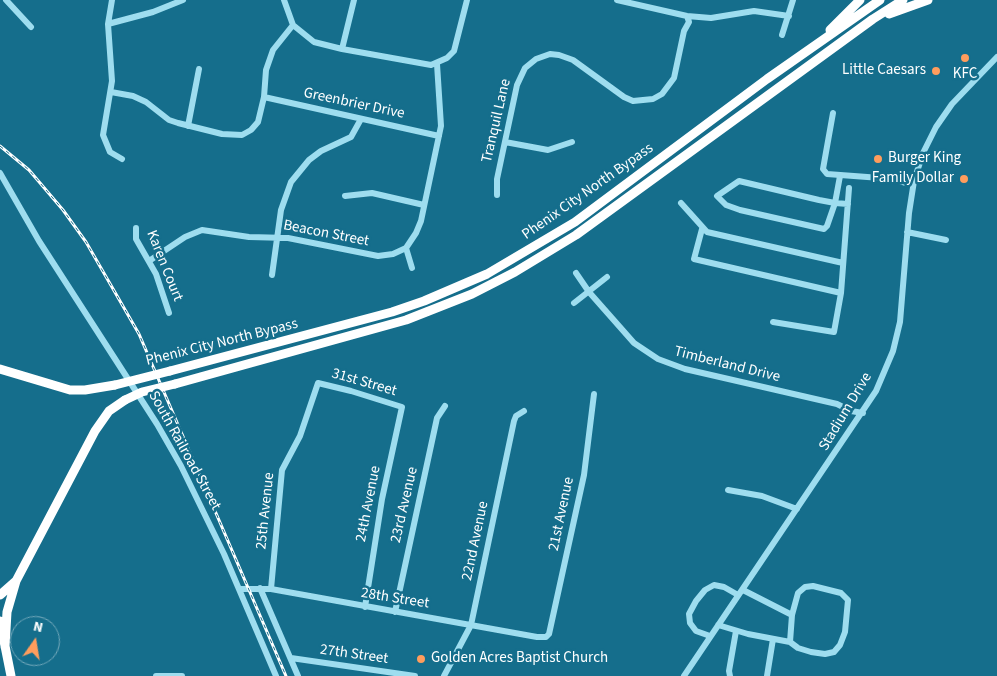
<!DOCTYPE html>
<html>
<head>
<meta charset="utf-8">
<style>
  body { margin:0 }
  #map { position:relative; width:997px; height:676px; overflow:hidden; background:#156e8c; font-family:"Source Sans 3",sans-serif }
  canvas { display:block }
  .north { position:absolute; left:10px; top:616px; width:50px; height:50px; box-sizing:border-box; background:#156e8c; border:1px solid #73a8ba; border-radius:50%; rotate:13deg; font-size:14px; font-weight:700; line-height:20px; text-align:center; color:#fff }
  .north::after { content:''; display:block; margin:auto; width:18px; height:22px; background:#ff9d5d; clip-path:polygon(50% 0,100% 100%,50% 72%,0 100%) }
</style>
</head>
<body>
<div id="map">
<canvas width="997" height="676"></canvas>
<div class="north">N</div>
</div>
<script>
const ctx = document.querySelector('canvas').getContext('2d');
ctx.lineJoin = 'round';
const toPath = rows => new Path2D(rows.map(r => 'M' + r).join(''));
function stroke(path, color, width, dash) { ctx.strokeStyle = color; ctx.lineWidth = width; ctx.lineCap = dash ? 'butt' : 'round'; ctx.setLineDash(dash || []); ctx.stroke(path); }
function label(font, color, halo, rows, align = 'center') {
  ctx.font = font + ' "Source Sans 3",sans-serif'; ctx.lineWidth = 5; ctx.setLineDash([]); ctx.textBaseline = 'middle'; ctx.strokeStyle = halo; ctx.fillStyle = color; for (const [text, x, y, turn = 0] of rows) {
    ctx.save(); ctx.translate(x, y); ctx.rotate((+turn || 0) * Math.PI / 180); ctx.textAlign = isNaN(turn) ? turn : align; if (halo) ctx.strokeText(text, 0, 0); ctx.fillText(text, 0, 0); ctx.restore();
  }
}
stroke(toPath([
  [6,0,31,27],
  [112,0,108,24,112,81,103,135,110,152,122,159],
  [284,0,293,25,314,42,342,49,431,65,447,58,454,51,467,0],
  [617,0,687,16,711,18,754,11,789,16],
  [108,24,153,12,183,0],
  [782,35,793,0],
  [342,49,354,0],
  [111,92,133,96,146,102,169,120,178,123,222,134,242,135,251,130,258,122,264,97,266,70,273,50,293,25],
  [264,97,439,136],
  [833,113,823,169,827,174,894,179,910,178,914,181],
  [188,126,199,69],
  [505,142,548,150,572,142],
  [0,173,39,241,157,424,181,466,224,554,276,676],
  [840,176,835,203,827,226,824,229,740,210,726,205,717,196,739,181,819,200,835,203,848,204],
  [894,179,908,184,914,181],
  [497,195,497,179,517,85,525,68,536,59,550,54,559,55,573,60,624,97,633,101,653,99,662,94,674,78,684,31,689,22,687,16],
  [345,196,372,193,424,205],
  [681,203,707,232,843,263],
  [136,228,136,239,156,274,169,313],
  [702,229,694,259,841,293],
  [907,232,946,240],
  [406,248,412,268],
  [149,261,185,237,202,230,249,237,288,238,378,256,393,254,406,248,416,233,421,221,441,126,437,64],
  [576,273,589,292,634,343,658,359,685,369,837,404,851,411,863,413],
  [272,275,281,210,291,182,309,160,321,151,351,137,361,119],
  [574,303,607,277],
  [773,322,834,332,841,293,849,188],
  [728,490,762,496,797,509],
  [813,586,841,593,848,600,845,632,840,645,834,652,825,654,811,652,798,648,790,642,792,615,798,593,805,587,813,586],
  [260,588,298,676],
  [239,589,271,589,537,637,546,637,549,634,584,475,594,394],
  [271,589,282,470,300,436,318,383,351,391,402,407,382,499,365,607],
  [743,590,792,615],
  [395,612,437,418,445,406],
  [718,625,748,634,790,642],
  [710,636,696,631,690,623,689,614,696,601,705,590,714,585,724,587,738,595],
  [291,658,415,676],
  [156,676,182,676],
  [444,676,471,625,514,421,516,416,524,411],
  [684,676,876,391,893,351,900,322,909,213,914,181,923,153,936,127,952,104,997,57],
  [730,676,729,671,736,631],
  [767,676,773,639]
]), '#9eddef', 6);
stroke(toPath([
  [889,14,928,0],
  [830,30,860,0],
  [0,369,70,390,85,390,115,385],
  [170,371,392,312,424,301,487,274,575,222,767,79,880,0],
  [175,384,406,320,472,294,515,272,576,235,873,19,903,0],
  [0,595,16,581],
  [0,621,11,676],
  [5,647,7,612,16,581,95,431,109,411,125,400]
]), '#fff', 9);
const rail = toPath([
  [0,146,29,170,63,210,86,242,139,334,286,676]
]);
stroke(rail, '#fff', 3);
stroke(rail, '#156e8c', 1, [4]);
stroke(toPath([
  [115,385,170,371],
  [125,400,142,392,175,384]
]), '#fff', 9);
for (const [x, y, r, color] of [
  [965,58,5,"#ff9d5d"],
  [936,71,5,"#ff9d5d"],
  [878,159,5,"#ff9d5d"],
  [964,179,5,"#ff9d5d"],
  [421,659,5,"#ff9d5d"]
]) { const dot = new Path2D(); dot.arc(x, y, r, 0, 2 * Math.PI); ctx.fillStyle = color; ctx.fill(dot); stroke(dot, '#156e8c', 2); }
label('15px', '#fff', '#156e8c', [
  ["Little Caesars",926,71],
  ["KFC",965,75,"center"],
  ["Burger King",888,159,"left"],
  ["Family Dollar",954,179],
  ["Golden Acres Baptist Church",431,659,"left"]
], 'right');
label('15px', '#fff', '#156e8c', [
  ["Greenbrier Drive",354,104,12],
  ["Tranquil Lane",497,121,-77],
  ["Phenix City North Bypass",588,192,-35],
  ["Beacon Street",326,234,11],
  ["Karen Court",164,266,68],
  ["Phenix City North Bypass",222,343,-14],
  ["Timberland Drive",727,365,14],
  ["31st Street",364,383,16],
  ["Stadium Drive",846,412,-59],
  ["South Railroad Street",184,451,61],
  ["24th Avenue",369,504,-79],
  ["23rd Avenue",405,505,-77],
  ["25th Avenue",266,511,-84],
  ["21st Avenue",562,514,-78],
  ["22nd Avenue",476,541,-78],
  ["28th Street",395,599,9],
  ["27th Street",354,655,8]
]);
</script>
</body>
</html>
